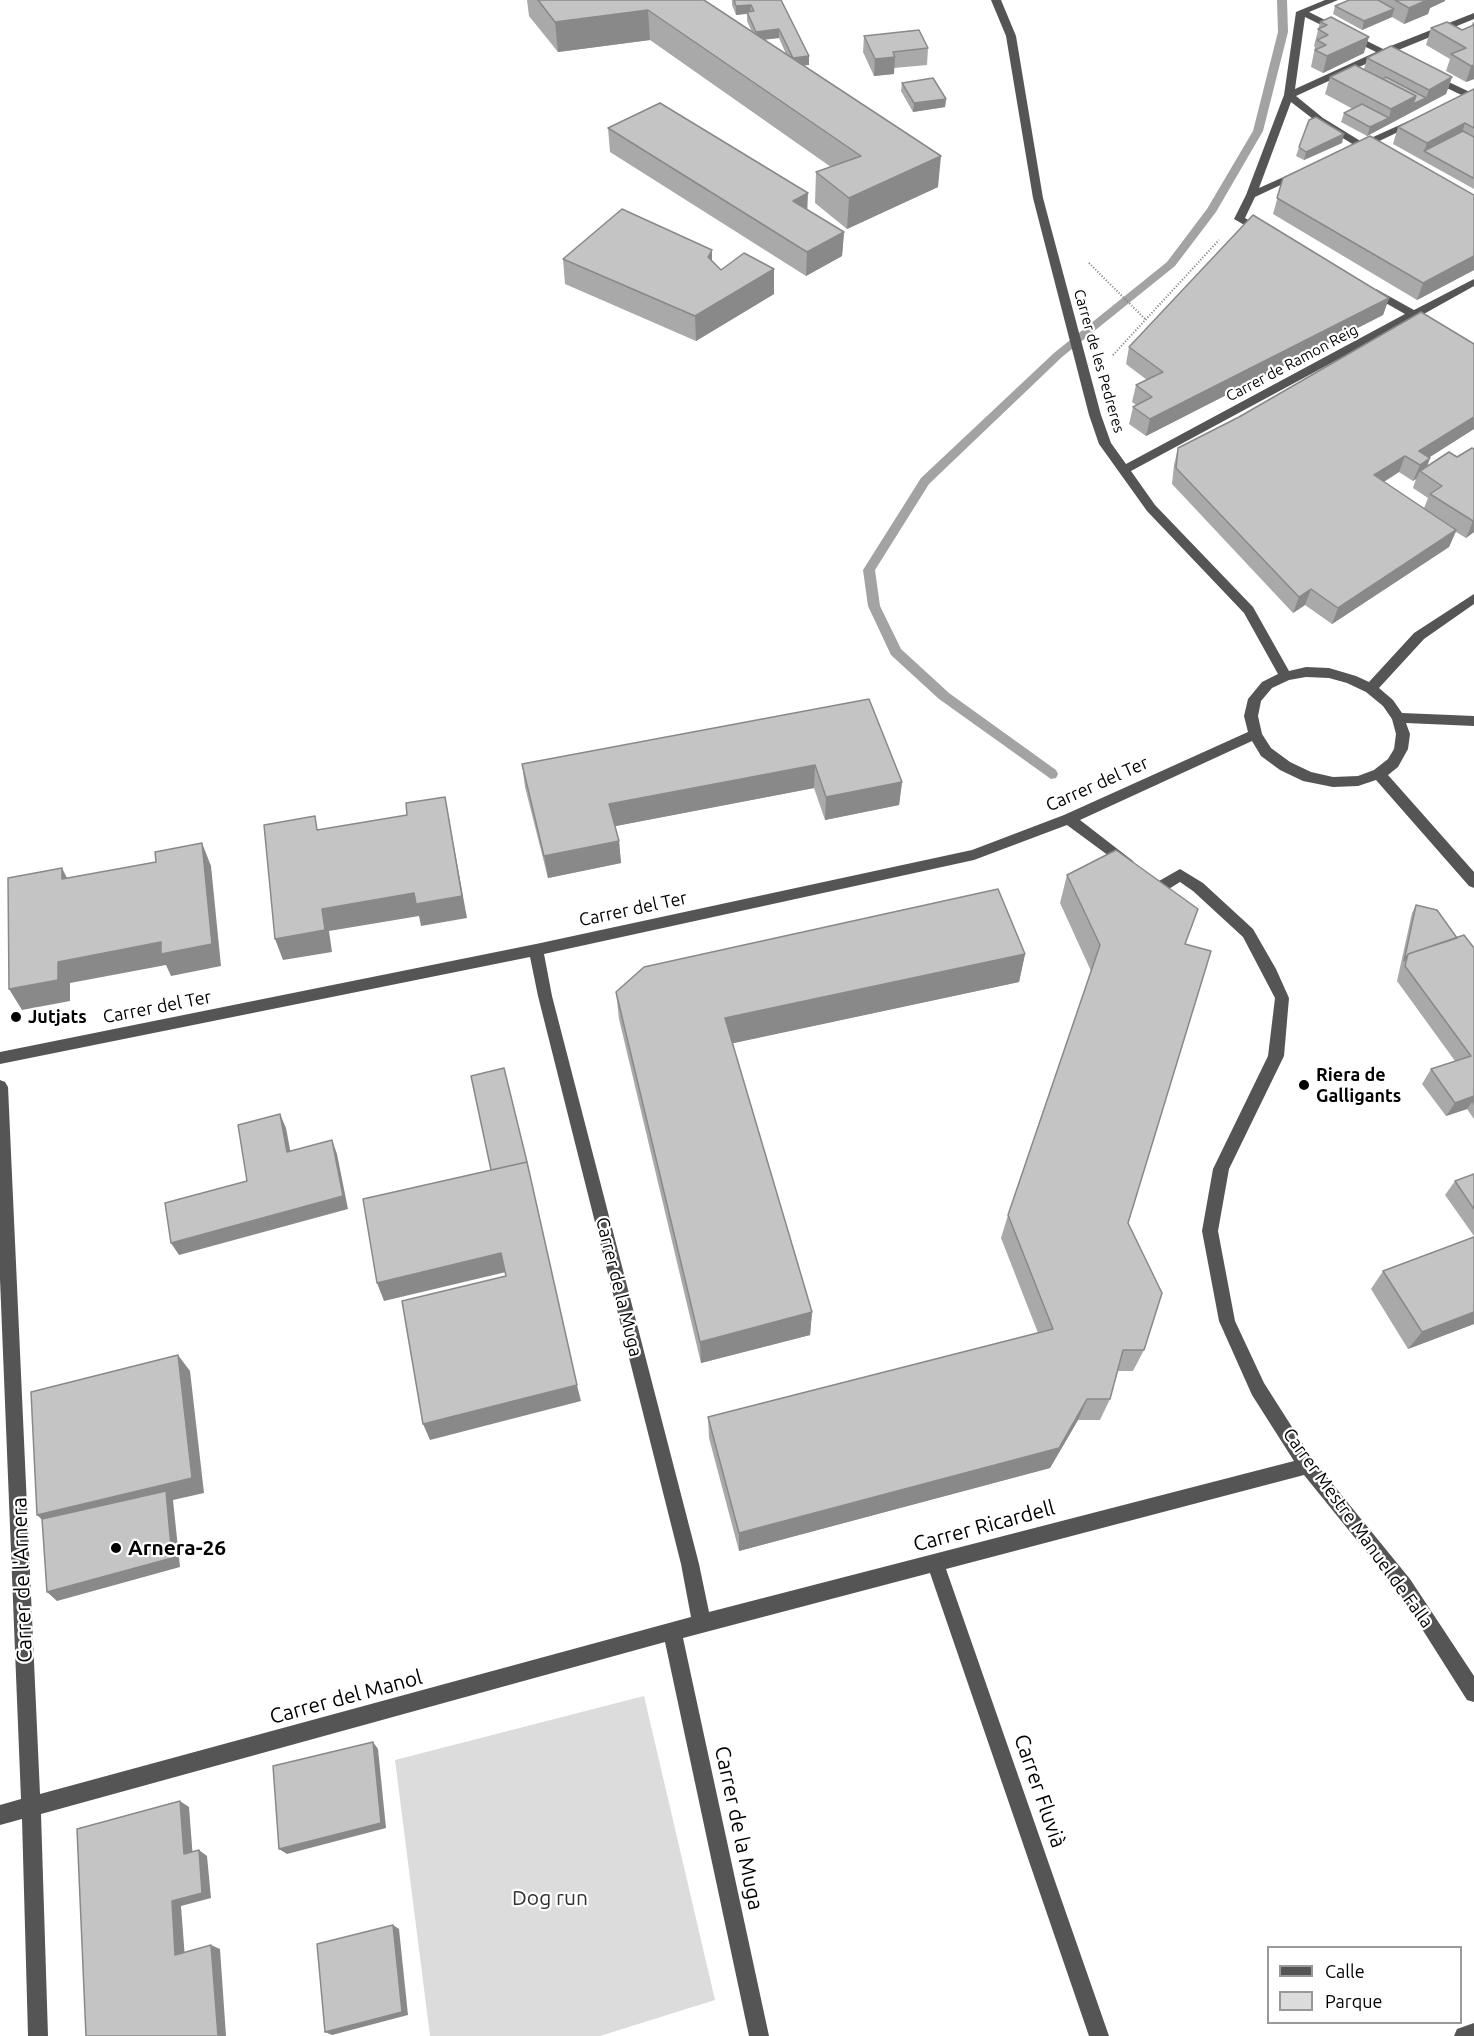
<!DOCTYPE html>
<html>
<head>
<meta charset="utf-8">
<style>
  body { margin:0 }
  #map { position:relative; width:1474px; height:2036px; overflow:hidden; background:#fff; font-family:Ubuntu,sans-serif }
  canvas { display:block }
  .legend { position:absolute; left:1267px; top:1946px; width:195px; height:78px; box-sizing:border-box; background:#fff; border:2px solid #999; margin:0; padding:8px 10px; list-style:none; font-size:18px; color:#000 }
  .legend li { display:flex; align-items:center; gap:12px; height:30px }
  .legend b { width:30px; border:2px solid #999 }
</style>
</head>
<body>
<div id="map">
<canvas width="1474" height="2036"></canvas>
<ul class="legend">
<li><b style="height:8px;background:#555"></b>Calle</li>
<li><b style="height:16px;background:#dcdcdc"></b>Parque</li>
</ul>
</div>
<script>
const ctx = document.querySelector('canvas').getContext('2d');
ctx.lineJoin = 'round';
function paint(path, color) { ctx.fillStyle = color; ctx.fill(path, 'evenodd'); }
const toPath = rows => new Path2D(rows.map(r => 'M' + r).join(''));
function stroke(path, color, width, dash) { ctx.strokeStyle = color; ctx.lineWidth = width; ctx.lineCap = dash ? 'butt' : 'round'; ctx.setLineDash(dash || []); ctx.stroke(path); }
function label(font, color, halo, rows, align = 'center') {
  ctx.font = font + ' Ubuntu,sans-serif'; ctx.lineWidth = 4.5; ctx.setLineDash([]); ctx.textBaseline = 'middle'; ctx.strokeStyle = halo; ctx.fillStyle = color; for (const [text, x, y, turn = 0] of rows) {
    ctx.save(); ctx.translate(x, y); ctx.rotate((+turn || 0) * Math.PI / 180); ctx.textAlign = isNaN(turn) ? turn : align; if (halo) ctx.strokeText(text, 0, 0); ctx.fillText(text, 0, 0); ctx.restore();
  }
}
paint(toPath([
  [644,1696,715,2000,600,2036,430,2036,395,1760]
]), '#dcdcdc');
paint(toPath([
  [1277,0,1287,0,1288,32,1263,131,1216,212,1175,266,1062,357,929,484,875,570,880,606,901,649,949,693,1056,770,1058,774,1056,778,1051,779,939,699,891,655,868,606,863,570,921,478,1054,353,1167,262,1207,209,1253,131,1278,32,1277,0]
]), '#a3a3a3');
stroke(toPath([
  [1089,263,1145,319],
  [1113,355,1219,240]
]), '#777', 2, [1, 2]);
paint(toPath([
  [991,0,1001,0,1016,36,1043,198,1101,415,1111,443,1126,464,1405,314,1368,293,1368,289,1376,289,1414,310,1474,279,1474,286,1422,315,1436,323,1436,327,1428,327,1413,319,1131,471,1155,505,1253,607,1289,671,1306,667,1329,668,1356,676,1369,682,1414,633,1474,594,1474,604,1424,639,1379,688,1393,700,1402,713,1474,716,1474,726,1406,723,1410,734,1408,749,1398,767,1388,775,1474,872,1474,888,1469,886,1376,780,1358,786,1333,787,1303,781,1280,770,1261,756,1252,741,1080,820,1133,861,1135,865,1128,870,1067,825,974,860,544,954,552,996,699,1564,709,1612,1294,1461,1252,1395,1219,1321,1202,1231,1213,1169,1268,1056,1275,998,1243,937,1193,891,1180,882,1159,895,1154,893,1142,881,1144,877,1149,875,1159,881,1180,869,1203,883,1253,929,1276,969,1289,998,1284,1056,1229,1169,1218,1231,1235,1321,1264,1383,1313,1460,1410,1579,1474,1676,1474,1702,1467,1700,1398,1591,1304,1475,946,1569,1109,2036,1089,2036,930,1573,683,1638,769,2036,749,2036,665,1642,41,1814,48,2036,28,2036,22,1819,0,1825,0,1805,21,1799,0,1279,0,1080,5,1082,8,1087,40,1794,691,1617,681,1564,538,996,530,957,0,1064,0,1052,536,944,972,850,1064,815,1248,732,1244,716,1248,699,1262,682,1278,674,1244,613,1147,511,1099,444,1089,415,1033,198,1006,36,991,0],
  [1306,677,1329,678,1347,683,1366,692,1383,706,1392,719,1396,734,1394,749,1388,759,1374,770,1358,776,1333,777,1311,772,1290,762,1271,748,1262,734,1258,716,1261,701,1272,688,1289,680,1306,677],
  [1325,0,1338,0,1309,12,1383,49,1474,13,1474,19,1391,53,1391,57,1383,56,1296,96,1323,118,1362,142,1413,119,1421,121,1369,146,1377,152,1372,155,1355,149,1354,145,1317,122,1291,102,1259,188,1297,171,1306,173,1255,197,1245,218,1269,232,1260,234,1234,219,1246,195,1284,95,1296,12,1325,0],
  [1305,17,1376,52,1295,89,1305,17],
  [1428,75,1434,75,1474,94,1474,101,1428,79,1428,75],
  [1474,2023,1474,2036,1454,2036,1457,2029,1474,2023]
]), '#555');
paint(toPath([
  [527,0,704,0,752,32,747,21,747,14,736,15,732,5,732,0,781,0,809,56,809,65,803,65,938,187,847,229,815,203,816,172,831,167,650,40,558,52,529,16],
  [779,38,786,54,764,40],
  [1349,0,1445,0,1445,1,1430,8,1428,14,1404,24,1392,17,1362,30,1333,14,1335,6],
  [1331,17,1364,53,1323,73,1311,67,1315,47,1314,46,1320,22],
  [1473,22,1474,22,1474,79,1466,82,1446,71,1450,59,1426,45,1431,28,1462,30,1471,26],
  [864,36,928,48,927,65,894,68,894,74,874,76,863,52],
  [1367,58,1452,77,1446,94,1367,136,1341,122,1344,113,1353,109,1325,94,1330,77,1364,69],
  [902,83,946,99,945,107,913,112,901,91],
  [1474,89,1474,189,1393,144,1398,127],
  [608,128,808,210,844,232,842,256,806,276,610,152],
  [1342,143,1304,160,1296,156,1299,147],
  [1283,178,1474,195,1474,270,1417,300,1273,214],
  [563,259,712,261,721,270,774,269,774,294,696,341,565,284],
  [1389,298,1383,315,1146,436,1129,424,1133,407,1136,405,1132,402,1136,385,1147,380,1126,364,1129,347],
  [1474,344,1474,429,1429,457,1430,458,1427,467,1457,457,1474,449,1474,532,1466,538,1456,532,1449,547,1332,624,1305,605,1293,613,1172,484,1174,465,1178,448],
  [1399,472,1413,481,1416,479,1413,488,1428,498,1424,508,1384,482],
  [869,699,902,782,899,805,825,820,814,788,615,826,619,841,621,863,548,878,525,787,522,764],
  [1067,875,1186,944,1128,1223,1144,1350,1133,1371,1117,1371,1110,1399,1100,1420,1078,1420,1050,1468,739,1551,709,1438,708,1417,1038,1333,1001,1238,1008,1215,1091,971,1060,903],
  [1416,905,1457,938,1474,948,1474,1119,1467,1109,1446,1116,1422,1084,1431,1069,1455,1061,1397,981,1412,913],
  [1025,954,1019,982,732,1043,812,1312,810,1335,701,1363,619,1019,616,992],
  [1474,1174,1474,1236,1445,1195,1455,1181],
  [1474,1237,1474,1324,1408,1349,1371,1289,1383,1271]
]), '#a9a9a9');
paint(toPath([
  [1427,0,1445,0,1445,1,1430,8,1428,14,1404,24,1409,8],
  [751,5,750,13,736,15,736,6],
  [1394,9,1392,17,1362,30,1364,21],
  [648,10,650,40,558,52,555,22],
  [779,29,779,38,756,40,756,32],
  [1369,37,1364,53,1323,73,1327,56],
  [809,56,809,65,792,67,793,58],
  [895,57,894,74,874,76,875,59],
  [1474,65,1474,79,1466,82,1471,66],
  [1452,77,1446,94,1410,113,1413,104,1426,98,1429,90],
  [1416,96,1410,113,1367,136,1370,127,1389,118,1391,109],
  [946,99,945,107,913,112,914,103],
  [1465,123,1460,140,1424,151,1427,143],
  [1344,134,1342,143,1304,160,1306,152],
  [941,156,938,187,847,229,849,198],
  [808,193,807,217,793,201],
  [844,232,842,256,806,276,807,252],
  [712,250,712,275,708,257],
  [1474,256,1474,270,1417,300,1423,283],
  [774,269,774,294,696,341,695,316],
  [1389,298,1383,315,1146,436,1150,419],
  [1474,417,1474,429,1419,464,1419,451],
  [1405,456,1399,472,1367,492,1374,475],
  [1430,458,1424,474,1420,471,1416,479,1413,481,1420,465],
  [1473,521,1474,521,1474,532,1466,538],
  [1456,530,1449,547,1332,624,1338,608],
  [1311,589,1305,605,1293,613,1299,597],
  [815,765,814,788,611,827,609,804],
  [902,782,899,805,825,820,826,797],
  [445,797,467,918,421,926,419,916,329,931,332,952,283,960,275,939],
  [619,841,621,863,548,878,544,856],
  [202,843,211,866,221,966,171,976,166,965,70,983,70,1001,22,1010,9,989,58,962],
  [62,868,73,890,62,879],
  [1025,954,1019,982,725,1045,725,1018],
  [1474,1096,1474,1105,1472,1102,1467,1109,1446,1116,1455,1103],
  [280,1114,286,1128,293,1165,287,1152],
  [332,1140,337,1154,348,1209,179,1255,171,1243],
  [501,1253,506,1272,384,1301,377,1283],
  [812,1312,810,1335,701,1363,700,1342],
  [1474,1312,1474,1324,1408,1349,1422,1332],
  [178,1355,190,1371,204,1493,173,1500,180,1567,57,1601,47,1592,52,1529,37,1515],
  [577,1385,581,1401,430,1440,423,1424],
  [1087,1399,1078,1420,1050,1468,739,1551,739,1533],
  [373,1742,378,1749,386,1828,287,1854,279,1849],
  [180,1801,189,1807,193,1859,184,1854],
  [199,1850,207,1856,211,1898,181,1906,185,1959,175,1955,172,1901],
  [393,1925,399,1929,408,2015,332,2035,325,2032],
  [211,1945,220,1949,226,2036,218,2036]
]), '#898989');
const building = toPath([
  [538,0,704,0,941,156,849,198,816,172,861,156,648,10,555,22,538,0],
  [734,0,781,0,809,56,793,58,779,29,756,32,747,12,754,11,751,5,736,6,734,0],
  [1349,0,1378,0,1394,9,1364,21,1335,6,1349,0],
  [1395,0,1427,0,1409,8,1395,0],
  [1331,17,1369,37,1327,56,1315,50,1326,45,1317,40,1328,35,1318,29,1327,25,1320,22,1331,17],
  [1447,22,1462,30,1474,25,1474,65,1471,66,1451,54,1466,48,1431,28,1447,22],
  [919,30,928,48,893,52,895,57,875,59,864,36,919,30],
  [1391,46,1452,77,1429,90,1367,58,1391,46],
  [1355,65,1416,96,1391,109,1330,77,1355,65],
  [1386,77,1426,98,1413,104,1416,96,1383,79,1386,77],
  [933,78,946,99,914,103,902,83,933,78],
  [1474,89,1474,128,1465,123,1427,143,1398,127,1474,89],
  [660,103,808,193,793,201,844,232,807,252,608,128,660,103],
  [1362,104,1389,118,1370,127,1344,113,1362,104],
  [1316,117,1344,134,1306,152,1299,147,1309,120,1316,117],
  [1463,131,1474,137,1474,176,1473,178,1424,151,1463,131],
  [1370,136,1474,195,1474,256,1423,283,1277,198,1283,178,1370,136],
  [622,209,712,250,708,257,721,270,744,253,774,269,695,316,563,259,622,209],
  [1253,215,1389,298,1150,419,1133,407,1152,397,1136,385,1163,372,1129,347,1253,215],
  [1421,312,1474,344,1474,417,1419,451,1430,458,1420,465,1405,456,1374,475,1456,530,1338,608,1311,589,1299,597,1176,468,1178,448,1239,417,1421,312],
  [1472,448,1474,449,1474,521,1473,521,1430,494,1442,486,1420,471,1449,452,1457,457,1472,448],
  [869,699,902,782,826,797,815,765,609,804,619,841,544,856,522,764,869,699],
  [445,797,462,896,416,904,414,893,322,909,325,930,275,939,264,825,315,816,317,830,407,815,406,803,445,797],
  [202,843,212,944,161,954,161,942,58,962,58,980,9,989,8,878,62,868,62,879,156,862,155,852,202,843],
  [1116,850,1198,909,1185,944,1211,951,1128,1223,1162,1293,1144,1350,1123,1350,1110,1399,1087,1399,1059,1448,739,1533,708,1417,1053,1329,1008,1215,1100,945,1067,875,1116,850],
  [998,889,1025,954,725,1018,812,1312,700,1342,616,992,644,967,998,889],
  [1416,905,1437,910,1457,938,1408,954,1404,961,1416,905],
  [1464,935,1474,948,1474,1096,1455,1103,1431,1069,1471,1056,1405,966,1408,954,1464,935],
  [504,1068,527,1162,491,1170,471,1076,504,1068],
  [280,1114,287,1152,332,1140,343,1196,171,1243,165,1203,247,1181,238,1125,280,1114],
  [527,1162,577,1385,423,1424,402,1301,506,1276,501,1253,377,1283,363,1199,527,1162],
  [1474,1174,1474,1209,1455,1181,1474,1174],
  [1474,1237,1474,1312,1422,1332,1383,1271,1474,1237],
  [178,1355,192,1478,37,1515,31,1392,178,1355],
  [166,1491,172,1558,47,1592,42,1519,166,1491],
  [373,1742,381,1823,279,1849,273,1766,373,1742],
  [180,1801,184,1854,199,1850,202,1893,172,1901,175,1955,211,1945,218,2036,86,2036,77,1829,180,1801],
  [393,1925,402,2012,325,2032,317,1944,393,1925]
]);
paint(building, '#c4c4c4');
stroke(building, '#898989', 1.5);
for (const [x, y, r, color] of [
  [16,1017,6,"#000"],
  [1304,1085,6,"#000"],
  [116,1548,6,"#000"]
]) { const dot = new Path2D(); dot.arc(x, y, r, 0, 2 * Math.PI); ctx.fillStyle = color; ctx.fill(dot); stroke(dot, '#fff', 2); }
label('15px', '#000', '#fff', [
  ["Carrer de les Pedreres",1099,361,74],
  ["Carrer de Ramon Reig",1292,363,-28]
]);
label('18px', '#000', '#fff', [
  ["Carrer del Ter",1097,784,-24],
  ["Carrer del Ter",633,909,-12],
  ["Carrer del Ter",157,1007,-11],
  ["Carrer de la Muga",619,1287,76],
  ["Carrer Mestre Manuel de Falla",1358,1528,54]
]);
label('bold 18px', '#000', '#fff', [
  ["Jutjats",28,1017],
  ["Riera de",1316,1075],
  ["Galligants",1316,1096]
], 'left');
label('21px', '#000', '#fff', [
  ["Carrer Ricardell",984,1526,-15],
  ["Carrer de l'Arnera",22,1580,-92],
  ["Carrer del Manol",346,1697,-15],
  ["Carrer Fluvià",1040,1791,71],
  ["Carrer de la Muga",739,1828,78]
]);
label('bold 21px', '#000', '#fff', [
  ["Arnera-26",128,1548]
], 'left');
label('21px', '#333', '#fff', [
  ["Dog run",550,1898]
]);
</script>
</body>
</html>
